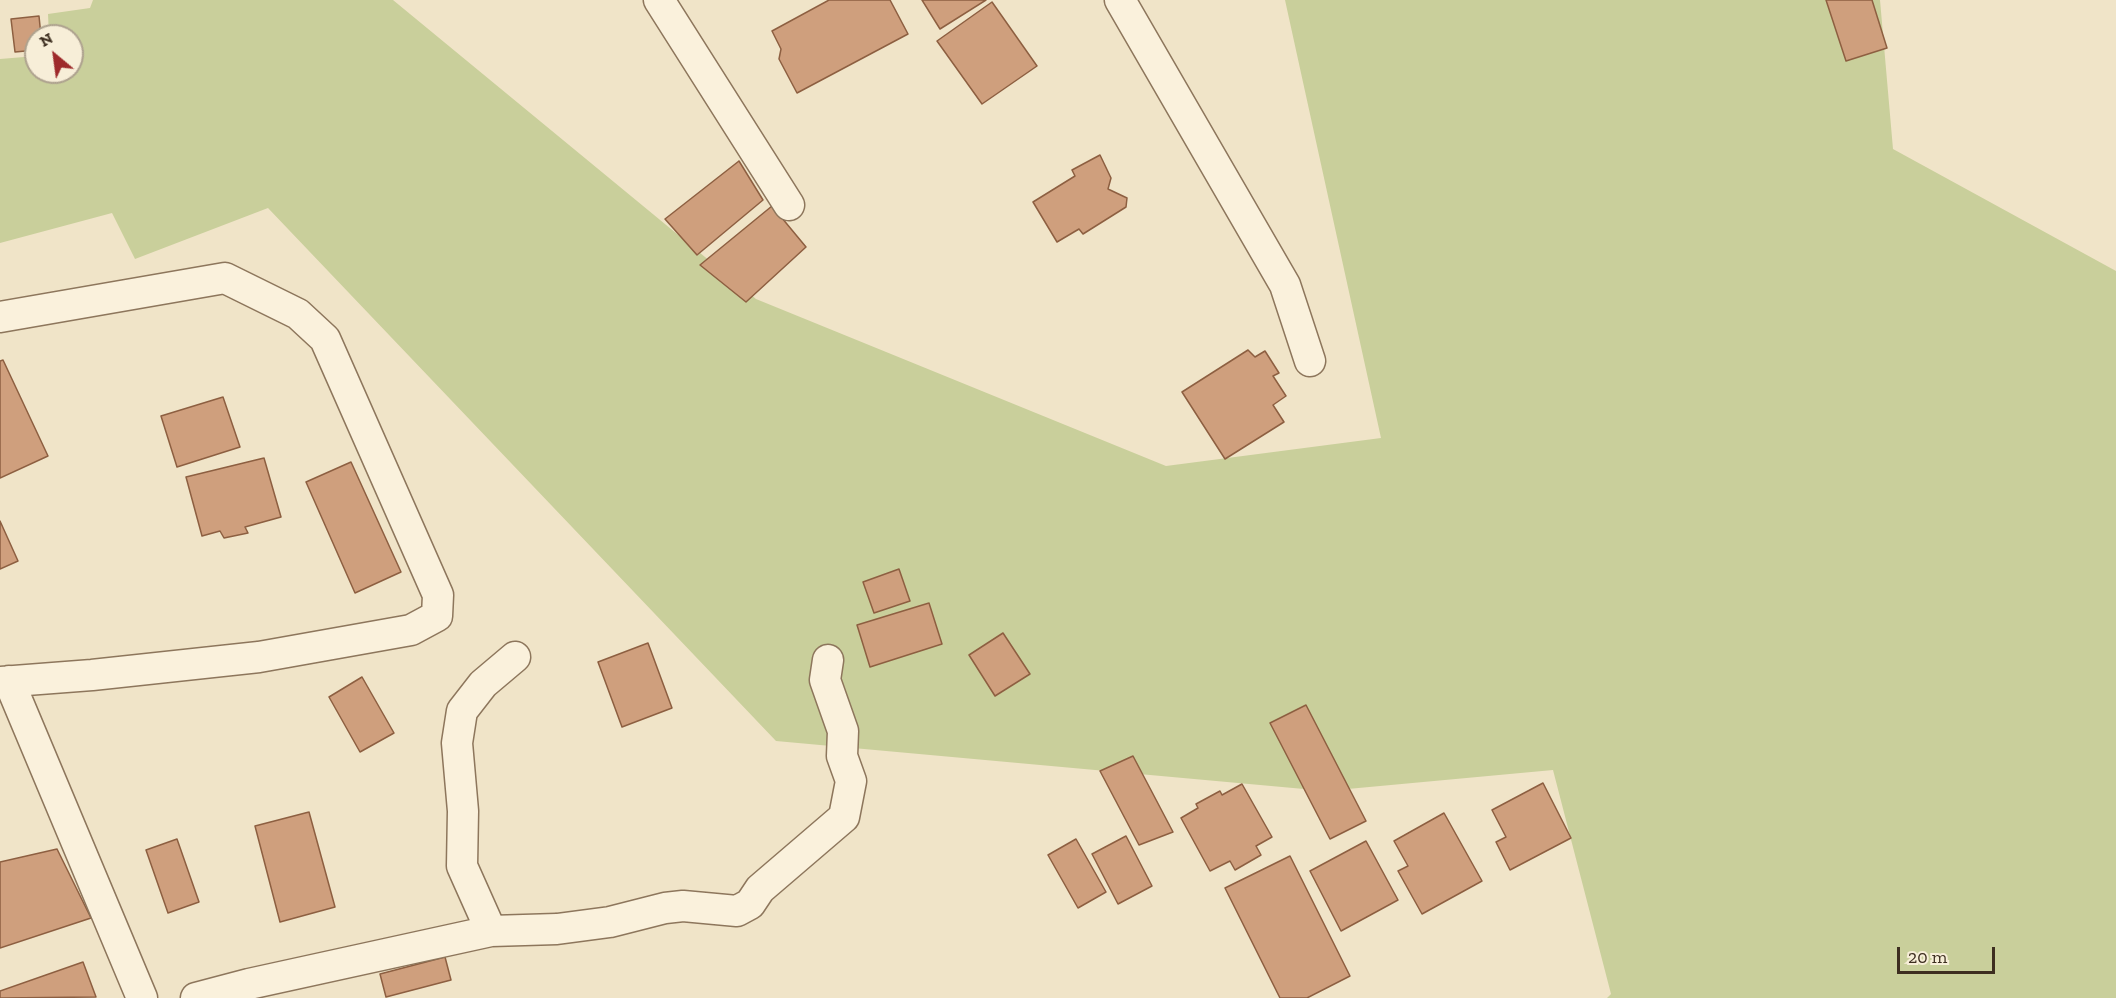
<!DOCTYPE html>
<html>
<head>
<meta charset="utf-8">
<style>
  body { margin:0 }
  #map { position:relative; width:2116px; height:998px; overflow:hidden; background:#f0e4c8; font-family:"Zilla Slab",serif }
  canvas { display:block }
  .north { position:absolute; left:24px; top:24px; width:60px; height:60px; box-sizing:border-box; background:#f7eed8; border:2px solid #ada18e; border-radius:50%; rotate:331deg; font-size:16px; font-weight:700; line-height:24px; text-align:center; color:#3d2e20 }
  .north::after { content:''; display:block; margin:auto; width:21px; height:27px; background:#9e2a2b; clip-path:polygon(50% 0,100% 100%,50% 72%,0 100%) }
  .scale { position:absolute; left:1897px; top:947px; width:98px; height:27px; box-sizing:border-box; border:3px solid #3d2e20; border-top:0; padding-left:8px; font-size:18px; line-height:21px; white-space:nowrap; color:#3d2e20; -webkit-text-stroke:4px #f7eed8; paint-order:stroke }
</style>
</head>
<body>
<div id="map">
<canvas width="2116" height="998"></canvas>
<div class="north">N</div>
<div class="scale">20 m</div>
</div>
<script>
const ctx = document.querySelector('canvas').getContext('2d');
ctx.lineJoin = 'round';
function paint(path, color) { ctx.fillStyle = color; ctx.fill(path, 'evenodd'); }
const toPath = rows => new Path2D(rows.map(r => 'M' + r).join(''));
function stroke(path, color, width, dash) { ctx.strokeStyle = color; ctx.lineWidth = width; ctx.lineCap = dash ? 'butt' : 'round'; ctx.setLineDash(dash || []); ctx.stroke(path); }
paint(toPath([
  [93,0,393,0,756,299,1166,466,1381,438,1285,0,1880,0,1893,149,2116,271,2116,998,1607,998,1611,994,1553,770,1326,791,776,741,268,208,135,259,112,213,0,243,0,59,36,56,36,72,72,72,72,36,49,36,48,14,90,8]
]), '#c9cf9b');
const building = toPath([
  [829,0,890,0,908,34,797,93,779,59,781,49,772,31,829,0],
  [922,0,986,0,940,29,922,0],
  [1826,0,1872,0,1887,48,1846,61,1826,0],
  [992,2,1037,66,982,104,937,41,992,2],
  [39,16,41,36,36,36,36,50,15,52,11,19,39,16],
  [1100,155,1111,178,1108,189,1127,198,1126,207,1083,234,1079,229,1057,242,1033,202,1075,176,1072,170,1100,155],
  [739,161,763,200,697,255,665,219,739,161],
  [772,206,806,247,746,302,700,265,772,206],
  [1248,350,1255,357,1265,351,1279,373,1273,376,1286,396,1273,405,1284,422,1225,459,1182,392,1248,350],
  [3,360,48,456,0,478,0,361,3,360],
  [223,397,240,447,177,467,161,416,223,397],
  [264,458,281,517,245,527,248,533,224,538,220,531,202,536,186,477,264,458],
  [351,462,401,572,355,593,306,482,351,462],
  [0,521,18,561,0,569,0,521],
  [899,569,910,601,874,613,863,582,899,569],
  [929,603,942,644,870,667,857,625,929,603],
  [1003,633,1030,674,995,696,969,655,1003,633],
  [648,643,672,708,622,727,598,662,648,643],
  [362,677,394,733,360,752,329,697,362,677],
  [1306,705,1366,821,1330,839,1270,723,1306,705],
  [1133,756,1173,832,1139,845,1100,771,1133,756],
  [1543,783,1571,838,1510,870,1496,842,1506,837,1492,810,1543,783],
  [1242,784,1272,837,1256,846,1261,855,1235,870,1230,861,1210,871,1181,818,1198,808,1196,804,1220,791,1222,795,1242,784],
  [309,812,335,907,280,922,255,826,309,812],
  [1444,813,1482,881,1422,914,1398,871,1408,866,1394,841,1444,813],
  [1126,836,1152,886,1118,904,1092,854,1126,836],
  [177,839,199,902,168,913,146,850,177,839],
  [1076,839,1106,892,1078,908,1048,855,1076,839],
  [1366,841,1398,900,1341,931,1310,871,1366,841],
  [57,849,91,918,0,948,0,862,57,849],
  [1290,856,1350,976,1307,998,1280,998,1225,888,1290,856],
  [445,957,451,980,386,997,380,974,445,957],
  [83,962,96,997,0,998,0,991,83,962]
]);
paint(building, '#cf9f7d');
stroke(building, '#8d5f41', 1.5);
const minor = toPath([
  [659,0,789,205],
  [1120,0,1285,285,1310,361],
  [0,317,225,278,298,314,325,339,438,595,437,616,411,630,259,657,92,675,0,682],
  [9,681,142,998],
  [491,931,462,866,463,811,457,743,462,711,483,684,515,657],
  [196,998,249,984,491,931,557,929,610,922,665,908,683,906,737,911,750,904,760,889,844,817,851,781,842,756,843,731,825,680,828,660]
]);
stroke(minor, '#8d765c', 33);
stroke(minor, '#faf1dc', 30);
</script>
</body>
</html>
